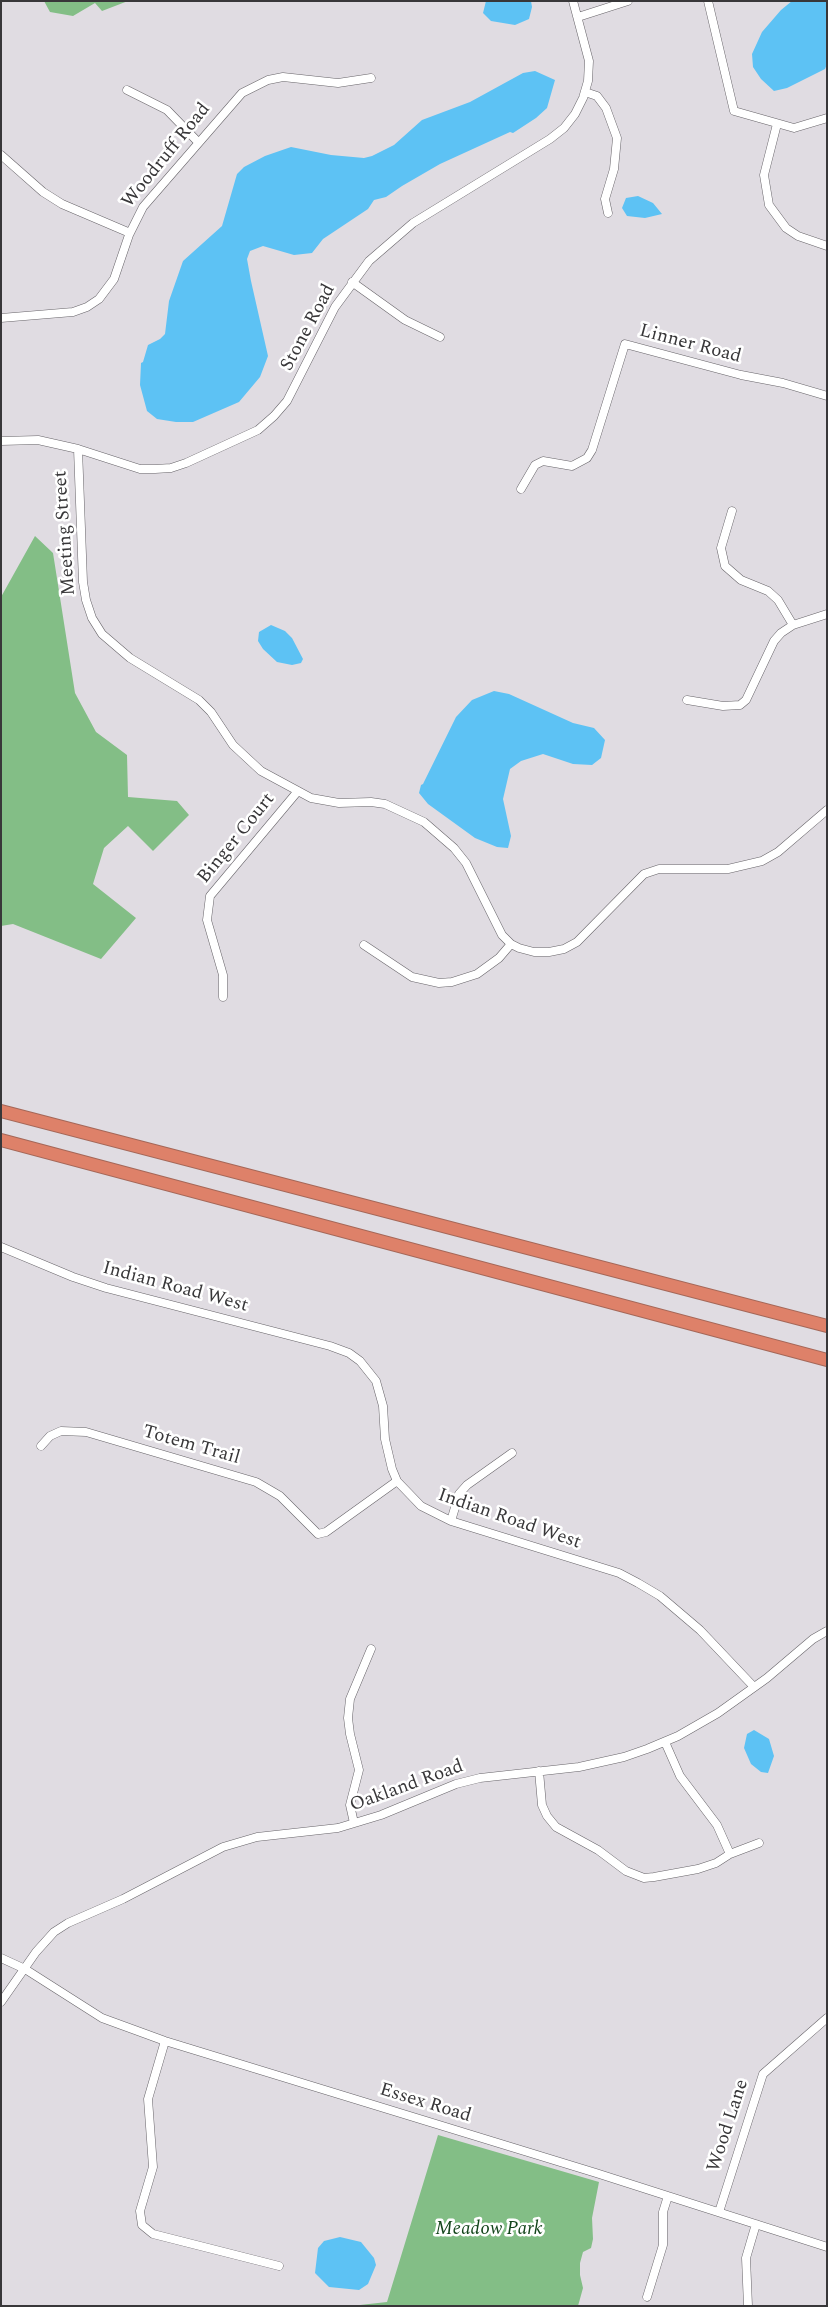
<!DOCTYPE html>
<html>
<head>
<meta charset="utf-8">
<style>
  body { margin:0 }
  #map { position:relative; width:828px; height:2307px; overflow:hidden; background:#e0dce2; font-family:Spectral,serif }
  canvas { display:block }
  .frame { position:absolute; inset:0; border:2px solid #383739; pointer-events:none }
</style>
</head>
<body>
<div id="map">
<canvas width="828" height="2307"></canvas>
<div class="frame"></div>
</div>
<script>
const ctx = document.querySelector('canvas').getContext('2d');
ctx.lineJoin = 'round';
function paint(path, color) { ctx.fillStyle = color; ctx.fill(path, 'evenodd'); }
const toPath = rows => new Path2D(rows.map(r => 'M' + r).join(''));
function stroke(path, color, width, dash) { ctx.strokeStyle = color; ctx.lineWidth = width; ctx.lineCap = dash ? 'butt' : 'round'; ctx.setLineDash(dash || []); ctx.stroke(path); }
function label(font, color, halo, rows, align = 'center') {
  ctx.font = font + ' Spectral,serif'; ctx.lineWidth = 5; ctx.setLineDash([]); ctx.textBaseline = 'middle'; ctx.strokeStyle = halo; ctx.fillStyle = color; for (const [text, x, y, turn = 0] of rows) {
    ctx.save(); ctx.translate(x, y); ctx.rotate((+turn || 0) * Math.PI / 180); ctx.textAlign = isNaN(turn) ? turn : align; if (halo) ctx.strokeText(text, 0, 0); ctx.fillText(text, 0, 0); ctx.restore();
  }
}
paint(toPath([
  [44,1,128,1,102,11,95,3,73,16,50,12],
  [35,536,53,553,75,693,96,732,127,755,128,797,177,801,189,815,153,851,128,826,104,848,93,884,136,918,101,959,13,924,1,926,1,597],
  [438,2135,599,2182,592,2218,593,2239,591,2248,583,2252,580,2263,580,2275,583,2288,578,2306,351,2306,387,2302]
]), '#83be86');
paint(toPath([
  [486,1,531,1,532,7,529,19,515,25,491,21,483,13],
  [792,1,827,1,827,64,825,69,787,88,774,91,761,79,753,67,752,54,762,32,781,10],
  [535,71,555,80,547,108,536,118,513,133,510,132,440,164,402,186,386,197,374,200,368,209,323,239,312,253,294,255,263,246,250,251,247,259,251,281,268,356,260,377,239,402,193,422,176,422,157,419,147,411,140,385,141,363,143,362,148,345,160,339,165,334,169,301,183,261,222,226,237,174,244,167,265,156,291,147,331,155,364,158,372,156,394,145,422,120,470,102,523,73],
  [638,196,653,203,662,214,645,218,627,216,622,208,626,198],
  [271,625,285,631,292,638,303,659,301,663,292,665,277,662,263,649,258,641,259,632],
  [494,691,509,694,573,723,594,728,605,740,601,758,592,765,573,764,543,754,521,761,510,769,503,799,511,836,508,848,497,847,475,838,428,804,419,793,421,785,423,784,456,717,472,700],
  [754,1730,769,1739,774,1756,768,1773,761,1772,751,1764,744,1748,747,1734],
  [340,2237,361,2242,374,2258,376,2265,368,2284,359,2290,329,2287,315,2273,318,2248,324,2241]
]), '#5dc2f4');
const minor = toPath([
  [708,1,734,111,794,128,827,118],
  [578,17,628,1],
  [127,90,167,110,198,142],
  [585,92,597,96,606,108,617,138,614,169,605,199,608,213],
  [777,124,764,175,769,205,786,228,798,236,827,246],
  [1,155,43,192,62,204,130,233],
  [352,282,405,320,440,337],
  [1,318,73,312,87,307,99,299,114,279,129,235,143,207,242,93,268,80,283,77,338,83,371,78],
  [1,441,38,440,78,449,140,469,155,469,171,468,186,463,258,430,274,416,287,401,335,307,369,261,413,223,550,139,564,128,575,114,583,98,588,81,589,61,573,1],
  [78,449,83,582,86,600,92,618,102,634,130,658,199,700,211,712,233,745,261,771,311,798,339,803,371,802,385,804,424,822,454,848,466,863,502,935,511,944,519,948,534,952,549,952,564,949,577,942,644,874,659,869,728,869,762,861,778,852,827,810],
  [521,489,535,465,543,461,572,466,587,458,592,450,625,344,741,375,783,383,827,396],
  [732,511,721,548,725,566,741,580,768,591,778,600,793,625],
  [687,700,723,706,740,705,746,700,774,641,781,633,793,625,827,614],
  [364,945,412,977,439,983,452,982,477,974,499,958,511,944],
  [223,997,223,975,207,920,210,896,298,791],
  [1,1247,73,1277,106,1288,330,1346,349,1353,360,1361,376,1381,383,1406,385,1439,392,1469,397,1481,421,1506,451,1521,619,1573,638,1583,660,1596,700,1630,754,1687],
  [41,1446,50,1436,61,1431,86,1432,256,1482,280,1496,318,1534,326,1532,397,1481],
  [451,1521,459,1494,467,1485,512,1453],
  [539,1771,542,1805,547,1816,556,1827,598,1850,626,1871,644,1878,654,1877,698,1869,716,1863,730,1854,717,1825,680,1776,665,1742],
  [354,1823,350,1805,359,1770,350,1734,348,1718,350,1699,371,1649],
  [730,1854,759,1843],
  [1,1958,25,1969,102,2018,165,2041,596,2173,827,2247],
  [1,2002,36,1952,54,1932,68,1923,123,1899,223,1847,257,1837,338,1828,381,1815,456,1784,480,1778,579,1767,624,1757,647,1749,678,1736,718,1713,767,1678,813,1639,827,1631],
  [165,2041,148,2099,153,2167,140,2211,142,2225,153,2234,279,2266],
  [719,2212,763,2074,827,2018],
  [647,2297,663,2245,663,2212,668,2196],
  [748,2306,746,2258,756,2224]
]);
const highway = toPath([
  [1,1111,827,1326],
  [1,1140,827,1360]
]);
stroke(minor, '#676469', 9);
stroke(highway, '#a46758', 14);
stroke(minor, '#fff', 8);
stroke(highway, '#de8169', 12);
label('19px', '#383739', '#fff', [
  ["Woodruff Road",167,156,-51],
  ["Stone Road",309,328,-62],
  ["Linner Road",690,345,15],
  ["Meeting Street",66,533,-94],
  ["Binger Court",237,839,-51],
  ["Indian Road West",175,1288,15],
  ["Totem Trail",191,1446,16],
  ["Indian Road West",509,1520,19],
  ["Oakland Road",407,1787,-20],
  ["Essex Road",425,2104,17],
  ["Wood Lane",729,2126,-72]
]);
label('italic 19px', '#12441a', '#fff', [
  ["Meadow Park",489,2230]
]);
</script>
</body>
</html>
